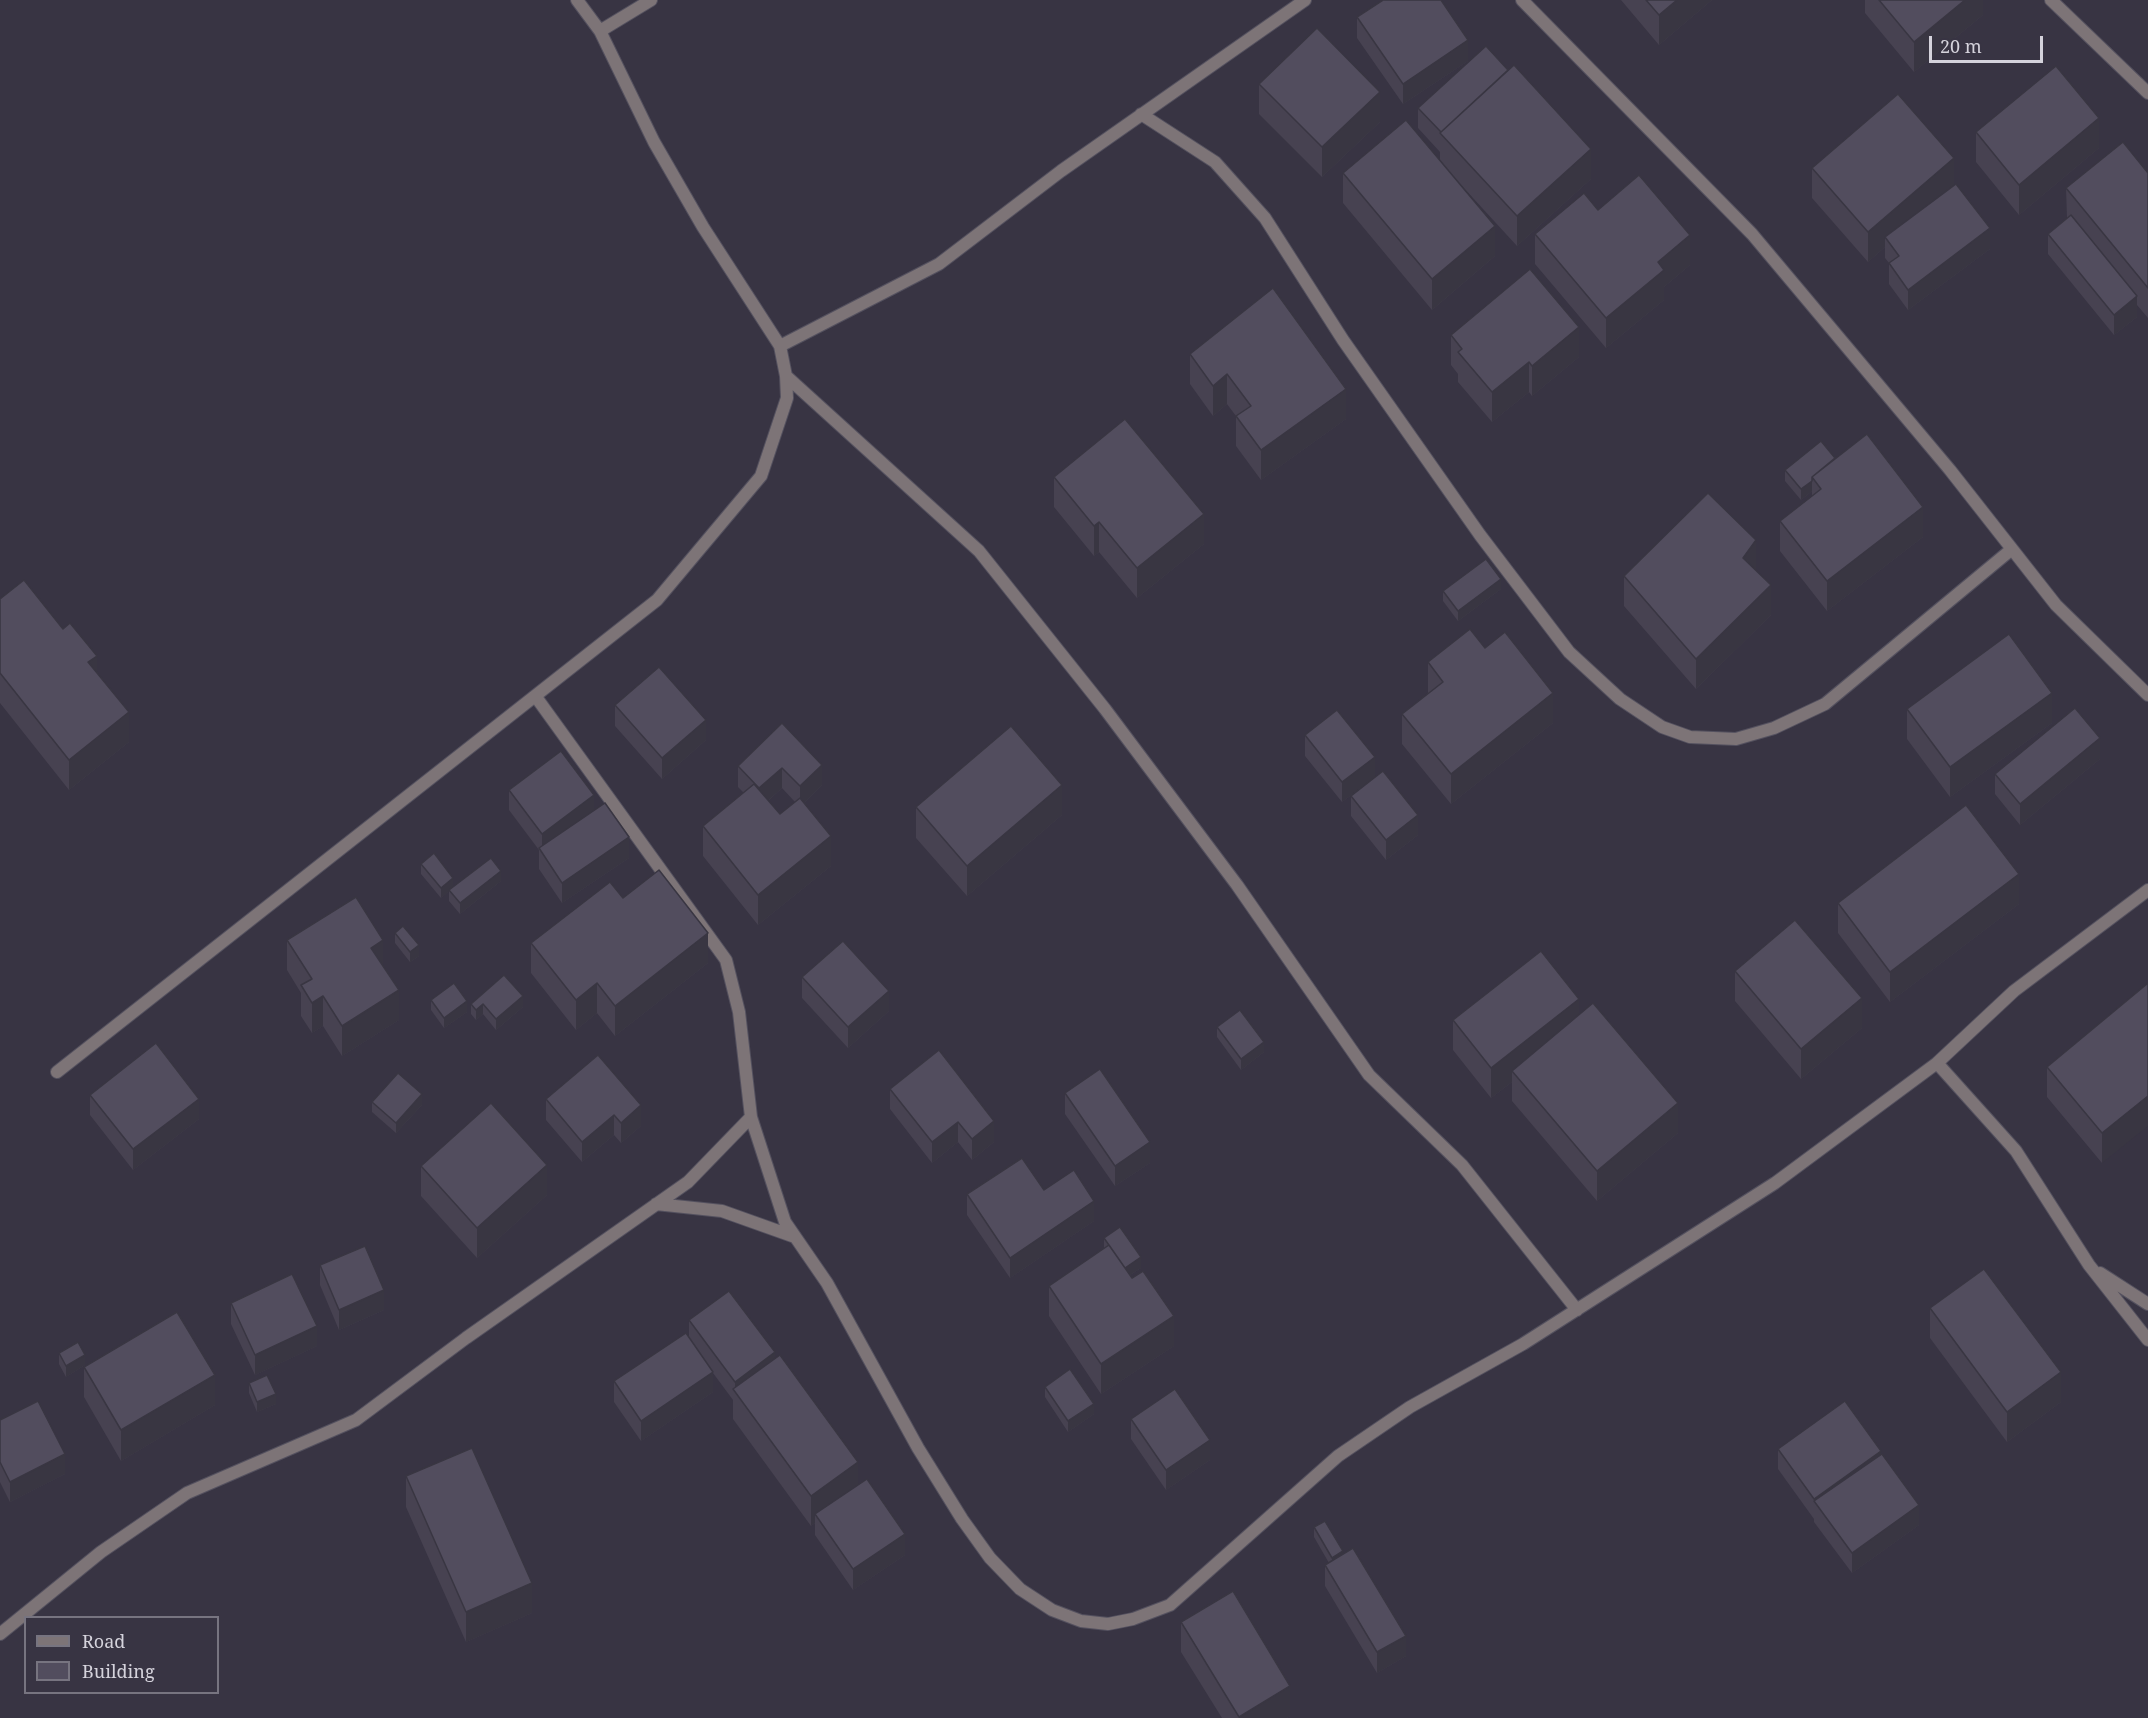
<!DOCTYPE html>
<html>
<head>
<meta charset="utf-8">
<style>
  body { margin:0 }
  #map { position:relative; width:2148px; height:1718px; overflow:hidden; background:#383443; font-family:"Noto Serif",serif }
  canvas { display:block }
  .legend { position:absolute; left:24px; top:1616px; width:195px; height:78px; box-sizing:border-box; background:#383443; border:2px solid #777480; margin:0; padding:8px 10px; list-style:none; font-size:18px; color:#d5d3dc }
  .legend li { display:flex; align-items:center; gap:12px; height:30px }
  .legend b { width:30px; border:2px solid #777480 }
  .scale { position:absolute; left:1929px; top:36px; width:114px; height:27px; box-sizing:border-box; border:3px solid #d5d3dc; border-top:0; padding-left:8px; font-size:18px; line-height:21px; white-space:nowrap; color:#d5d3dc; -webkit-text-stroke:4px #383443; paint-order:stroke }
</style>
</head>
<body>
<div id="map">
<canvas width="2148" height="1718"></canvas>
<ul class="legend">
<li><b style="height:8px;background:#7d7477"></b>Road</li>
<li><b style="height:16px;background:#524d5e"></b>Building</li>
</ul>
<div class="scale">20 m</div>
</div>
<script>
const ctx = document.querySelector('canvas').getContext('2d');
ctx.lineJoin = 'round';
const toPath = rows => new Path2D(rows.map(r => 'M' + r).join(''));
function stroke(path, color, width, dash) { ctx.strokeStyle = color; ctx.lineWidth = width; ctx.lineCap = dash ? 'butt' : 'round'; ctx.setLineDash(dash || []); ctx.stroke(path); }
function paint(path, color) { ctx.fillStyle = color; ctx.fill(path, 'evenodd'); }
const minor = toPath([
  [1522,0,1752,234,1950,470,2056,605,2148,695],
  [2051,0,2148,93],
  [600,31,651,0],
  [1141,114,1215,162,1265,218,1343,340,1480,535,1569,652,1620,699,1662,727,1690,737,1736,739,1774,728,1825,704,2012,549],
  [780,346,939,264,1061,171,1305,0],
  [786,376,979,551,1105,709,1237,885,1369,1075,1462,1165,1577,1310],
  [536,697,726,960,739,1012,751,1117,785,1222,827,1283,918,1448,962,1519,990,1558,1020,1589,1052,1610,1081,1621,1108,1624,1133,1619,1170,1605,1338,1456,1410,1407,1523,1344,1775,1183,1937,1063,2014,991,2148,890],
  [1937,1063,2016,1151,2089,1265,2148,1340],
  [57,1072,657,600,761,476,787,398,786,376,780,346,703,227,654,142,600,31,577,0],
  [656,1204,722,1211,795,1237],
  [2100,1273,2148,1304],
  [0,1634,101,1552,187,1493,356,1420,466,1338,688,1182,751,1117]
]);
stroke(minor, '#54515f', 14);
stroke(minor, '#7d7477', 12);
paint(toPath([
  [1621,0,1712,0,1659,45],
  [1865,0,1983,0,1983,15,1914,72,1865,13],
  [1357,17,1468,61,1403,104,1357,38],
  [1259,84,1380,122,1322,177,1259,114],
  [1418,108,1591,179,1517,246,1461,185,1495,256,1432,310,1343,203,1343,173,1440,161,1440,152,1418,128],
  [1976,132,2099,148,2019,215,1976,162],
  [1812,168,1954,186,1990,249,1908,310,1889,284,1889,263,1885,258,1885,247,1868,262,1812,198],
  [2148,173,2148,318,2137,305,2137,317,2114,335,2048,254,2048,234,2067,218,2066,188],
  [1598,210,1690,265,1664,287,1664,300,1606,348,1535,264,1535,234],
  [1451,335,1579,357,1532,396,1529,392,1492,422,1458,382,1458,374,1451,365],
  [1190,354,1346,419,1261,480,1236,446,1236,416,1227,404,1213,416,1190,384],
  [1835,458,1923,537,1827,611,1780,551,1780,521,1812,497,1812,491,1801,500,1785,481,1785,470],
  [1054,477,1204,544,1137,598,1099,552,1094,556,1054,507],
  [1624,576,1771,615,1696,689,1624,606],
  [1501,589,1458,621,1443,601,1443,591],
  [0,599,97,672,129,742,69,790,0,703],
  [1485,648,1553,723,1451,804,1402,744,1402,714,1428,693,1428,662],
  [615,705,706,740,662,779,615,726],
  [1907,709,2052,723,1950,797,1907,739],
  [782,723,822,785,804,803,831,866,758,925,703,856,703,826,744,793,738,787,738,766],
  [782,788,795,802,780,814,768,801],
  [1305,735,1375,777,1342,802,1305,756],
  [2100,759,2020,825,1995,794,1995,774],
  [509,790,594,811,629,858,562,903,539,869,539,850,509,810],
  [1351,796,1418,835,1386,860,1351,816],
  [916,807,1062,815,967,896,916,838],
  [421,864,453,887,501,881,460,914,449,901,449,891,441,898,421,874],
  [623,898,708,963,615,1036,597,1013,576,1030,531,973,531,943],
  [1838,903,2019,904,1890,1002,1838,933],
  [395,933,419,956,410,962,395,943],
  [287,940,383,966,399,1020,342,1056,323,1026,312,1033,301,1016,301,993,287,970],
  [1735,971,1862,1028,1801,1079,1735,1001],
  [504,975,523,1007,496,1030,483,1014,476,1020,471,1014,471,1004],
  [802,977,889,1011,848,1048,802,998],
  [2148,983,2102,1163,2047,1097,2047,1067],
  [431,1000,467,1012,444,1028,431,1010],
  [1579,1015,1678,1133,1597,1201,1512,1101,1512,1082,1491,1098,1453,1050,1453,1020],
  [1217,1027,1264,1052,1241,1070,1217,1037],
  [939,1050,994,1142,972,1160,958,1142,932,1163,890,1109,890,1089],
  [1065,1093,1150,1163,1115,1186,1065,1114],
  [90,1095,199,1119,133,1170,90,1115],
  [546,1099,641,1105,641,1126,621,1143,614,1135,582,1162,546,1120],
  [372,1102,422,1105,396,1133,372,1112],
  [421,1166,547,1195,477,1258,421,1196],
  [1044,1190,1094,1221,1010,1278,967,1215,967,1194],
  [1104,1238,1141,1268,1130,1275,1174,1346,1101,1394,1049,1316,1049,1286,1104,1248],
  [320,1265,384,1310,339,1330,320,1285],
  [231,1303,317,1346,255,1375,231,1324],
  [1930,1308,2061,1402,2007,1442,1930,1338],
  [689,1320,775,1359,858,1485,905,1555,853,1590,815,1535,815,1523,811,1526,733,1419,733,1400,713,1373,713,1392,641,1441,614,1402,614,1381,689,1337],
  [59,1353,85,1365,66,1377,59,1364],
  [84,1367,215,1405,121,1461,84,1397],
  [249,1383,276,1404,257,1412,249,1393],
  [1045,1387,1094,1414,1068,1432,1045,1397],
  [1131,1419,1210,1460,1166,1490,1131,1439],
  [0,1420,65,1474,10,1502,0,1482],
  [1778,1449,1881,1455,1919,1525,1852,1573,1814,1522,1814,1519,1778,1469],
  [406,1476,532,1613,466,1642,406,1507],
  [1314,1527,1343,1554,1406,1656,1377,1673,1325,1586,1325,1565,1329,1563,1314,1537],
  [1181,1622,1290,1716,1287,1718,1222,1718,1181,1652]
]), '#474251');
paint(toPath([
  [1677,0,1712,0,1659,45,1659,15],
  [1965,0,1983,0,1983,15,1914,72,1914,42],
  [1468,40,1468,61,1403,104,1403,84],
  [1380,92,1380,122,1322,177,1322,147],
  [2099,118,2099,148,2019,215,2019,185],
  [1591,149,1591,179,1517,246,1517,216],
  [1954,158,1954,188,1885,237,1885,247,1868,262,1868,232],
  [1495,226,1495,256,1432,310,1432,279],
  [1990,228,1990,249,1908,310,1908,290],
  [1690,235,1690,265,1664,287,1664,300,1606,348,1606,318,1658,262],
  [2137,296,2137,317,2114,335,2114,315],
  [1579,327,1579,357,1532,396,1532,366],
  [1529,362,1529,392,1492,422,1492,392],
  [1227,374,1227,404,1213,416,1213,386],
  [1346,389,1346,419,1261,480,1261,450],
  [1812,481,1812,491,1801,500,1801,489],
  [1923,507,1923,537,1827,611,1827,581],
  [1204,514,1204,544,1137,598,1137,568],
  [1099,522,1099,552,1094,556,1094,526],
  [1756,540,1756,570,1743,558],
  [1501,579,1501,589,1458,621,1458,611],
  [1771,585,1771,615,1696,689,1696,659],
  [97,656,97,686,88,662],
  [1553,693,1553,723,1451,804,1451,774],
  [2052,693,2052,723,1950,797,1950,767],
  [129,712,129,742,69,790,69,760],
  [706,720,706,740,662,779,662,758],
  [2100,738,2100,759,2020,825,2020,804],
  [1375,757,1375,777,1342,802,1342,782],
  [822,765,822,785,800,807,800,786],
  [782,768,782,788,759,809,759,788],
  [1062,785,1062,815,967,896,967,866],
  [594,795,594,816,542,854,542,834],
  [1418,815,1418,835,1386,860,1386,840],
  [831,836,831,866,758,925,758,895],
  [629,837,629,858,562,903,562,883],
  [501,871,501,881,460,914,460,903],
  [2019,874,2019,904,1890,1002,1890,972],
  [453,878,453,888,441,898,441,888],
  [708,933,708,963,615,1036,615,1006],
  [383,940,383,970,371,948],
  [419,945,419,956,410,962,410,952],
  [597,983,597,1013,576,1030,576,1000],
  [399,990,399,1020,342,1056,342,1026],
  [889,991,889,1011,848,1048,848,1027],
  [323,996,323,1026,312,1033,312,1003],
  [523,996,523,1007,496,1030,496,1019],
  [1862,998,1862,1028,1801,1079,1801,1049],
  [1579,999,1579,1030,1512,1071,1512,1082,1491,1098,1491,1068],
  [467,1001,467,1012,444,1028,444,1018],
  [483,1004,483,1014,476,1020,476,1010],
  [1264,1042,1264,1052,1241,1070,1241,1059],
  [422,1094,422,1105,396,1133,396,1123],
  [2148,1096,2148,1126,2102,1163,2102,1133],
  [199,1099,199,1119,133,1170,133,1149],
  [1678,1103,1678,1133,1597,1201,1597,1171],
  [641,1105,641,1126,621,1143,621,1123],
  [614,1115,614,1135,582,1162,582,1142],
  [994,1121,994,1142,972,1160,972,1139],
  [958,1122,958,1142,932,1163,932,1142],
  [1150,1142,1150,1163,1115,1186,1115,1166],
  [547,1165,547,1195,477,1258,477,1228],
  [1094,1201,1094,1221,1010,1278,1010,1258],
  [1141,1257,1141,1268,1125,1278,1125,1268],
  [384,1290,384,1310,339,1330,339,1310],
  [1174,1316,1174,1346,1101,1394,1101,1364],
  [317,1326,317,1346,255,1375,255,1355],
  [775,1352,775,1373,735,1392,735,1382],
  [85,1355,85,1365,66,1377,66,1366],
  [713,1372,713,1392,641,1441,641,1421],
  [2061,1372,2061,1402,2007,1442,2007,1412],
  [215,1375,215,1405,121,1461,121,1430],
  [276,1394,276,1404,257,1412,257,1402],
  [1094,1404,1094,1414,1068,1432,1068,1421],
  [1210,1440,1210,1460,1166,1490,1166,1470],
  [1881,1451,1881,1472,1814,1501,1814,1519,1814,1499],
  [65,1454,65,1474,10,1502,10,1482],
  [858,1462,858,1492,815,1514,815,1523,811,1526,811,1496],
  [1919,1505,1919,1525,1852,1573,1852,1553],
  [905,1534,905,1555,853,1590,853,1569],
  [1343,1551,1343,1562,1332,1568,1332,1558],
  [532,1583,532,1613,466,1642,466,1612],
  [1406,1636,1406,1656,1377,1673,1377,1652],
  [1290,1686,1290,1716,1287,1718,1239,1718,1239,1717]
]), '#393642');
const building = toPath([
  [1383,0,1441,0,1468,40,1403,84,1357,17,1383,0],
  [1646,0,1677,0,1659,15,1646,0],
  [1879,0,1965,0,1914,42,1879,0],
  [1317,28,1380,92,1322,147,1259,84,1317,28],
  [1486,46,1508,70,1441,132,1418,108,1486,46],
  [1514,65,1591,149,1517,216,1440,133,1514,65],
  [2056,66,2099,118,2019,185,1976,132,2056,66],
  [1898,94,1954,158,1868,232,1812,168,1898,94],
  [1406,120,1495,226,1432,279,1343,173,1406,120],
  [2123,142,2148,173,2148,288,2066,188,2123,142],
  [1639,175,1690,235,1658,262,1664,270,1606,318,1535,234,1584,193,1598,210,1639,175],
  [1956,184,1990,228,1908,290,1889,263,1899,256,1885,237,1956,184],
  [2071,215,2137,296,2114,315,2048,234,2071,215],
  [1530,269,1579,327,1532,366,1529,362,1492,392,1458,352,1462,349,1451,335,1530,269],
  [1273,288,1346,389,1261,450,1236,416,1251,406,1227,374,1213,386,1190,354,1273,288],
  [1125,419,1204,514,1137,568,1099,522,1094,526,1054,477,1125,419],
  [1867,434,1923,507,1827,581,1780,521,1821,489,1812,477,1867,434],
  [1821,441,1835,458,1812,477,1812,481,1801,489,1785,470,1821,441],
  [1708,493,1756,540,1743,558,1771,585,1696,659,1624,576,1708,493],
  [1486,559,1501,579,1458,611,1443,591,1486,559],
  [24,580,63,629,70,623,97,656,88,662,129,712,69,760,0,673,0,599,24,580],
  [1470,629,1485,648,1505,632,1553,693,1451,774,1402,714,1443,682,1428,662,1470,629],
  [2009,634,2052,693,1950,767,1907,709,2009,634],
  [659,667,706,720,662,758,615,705,659,667],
  [2075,708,2100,738,2020,804,1995,774,2075,708],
  [1337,710,1375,757,1342,782,1305,735,1337,710],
  [782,723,822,765,800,786,782,768,759,788,738,766,782,723],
  [1011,726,1062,785,967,866,916,807,1011,726],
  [561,751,594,795,542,834,509,790,561,751],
  [1383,771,1418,815,1386,840,1351,796,1383,771],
  [754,784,780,814,800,798,831,836,758,895,703,826,754,784],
  [605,803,629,837,562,883,539,848,605,803],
  [1966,805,2019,874,1890,972,1838,903,1966,805],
  [434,853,453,878,441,888,421,864,434,853],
  [491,858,501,871,460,903,449,890,491,858],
  [659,870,708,933,615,1006,597,983,576,1000,531,943,610,882,623,898,659,870],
  [356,897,383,940,371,948,399,990,342,1026,323,996,312,1003,301,985,312,979,287,940,356,897],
  [1795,920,1862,998,1801,1049,1735,971,1795,920],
  [403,926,419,945,410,952,395,933,403,926],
  [843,941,889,991,848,1027,802,977,843,941],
  [1541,951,1579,999,1491,1068,1453,1020,1541,951],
  [504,975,523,996,496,1019,483,1004,476,1010,471,1004,504,975],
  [454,983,467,1001,444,1018,431,1000,454,983],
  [2148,983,2148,1096,2102,1133,2047,1067,2148,983],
  [1593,1003,1678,1103,1597,1171,1512,1071,1593,1003],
  [1240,1010,1264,1042,1241,1059,1217,1027,1240,1010],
  [156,1043,199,1099,133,1149,90,1095,156,1043],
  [939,1050,994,1121,972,1139,958,1122,932,1142,890,1089,939,1050],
  [598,1055,641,1105,621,1123,614,1115,582,1142,546,1099,598,1055],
  [1100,1069,1150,1142,1115,1166,1065,1093,1100,1069],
  [398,1073,422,1094,396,1123,372,1102,398,1073],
  [491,1103,547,1165,477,1228,421,1166,491,1103],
  [1022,1158,1044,1190,1074,1170,1094,1201,1010,1258,967,1194,1022,1158],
  [1120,1227,1141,1257,1125,1268,1104,1238,1120,1227],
  [1109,1245,1132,1278,1143,1271,1174,1316,1101,1364,1049,1286,1109,1245],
  [365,1246,384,1290,339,1310,320,1265,365,1246],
  [1984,1269,2061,1372,2007,1412,1930,1308,1984,1269],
  [292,1274,317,1326,255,1355,231,1303,292,1274],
  [729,1291,775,1352,735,1382,689,1320,729,1291],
  [177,1312,215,1375,121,1430,84,1367,177,1312],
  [686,1333,713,1372,641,1421,614,1381,686,1333],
  [78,1342,85,1355,66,1366,59,1353,78,1342],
  [780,1355,858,1462,811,1496,733,1389,780,1355],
  [1070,1369,1094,1404,1068,1421,1045,1387,1070,1369],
  [267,1375,276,1394,257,1402,249,1383,267,1375],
  [1175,1389,1210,1440,1166,1470,1131,1419,1175,1389],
  [38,1401,65,1454,10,1482,0,1462,0,1420,38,1401],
  [1845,1401,1881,1451,1814,1499,1778,1449,1845,1401],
  [472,1448,532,1583,466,1612,406,1476,472,1448],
  [1882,1454,1919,1505,1852,1553,1814,1501,1882,1454],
  [867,1479,905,1534,853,1569,815,1514,867,1479],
  [1325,1521,1343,1551,1332,1558,1314,1527,1325,1521],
  [1353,1548,1406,1636,1377,1652,1325,1565,1353,1548],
  [1233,1591,1290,1686,1239,1717,1181,1622,1233,1591]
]);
paint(building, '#524d5e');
stroke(building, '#393642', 1.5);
</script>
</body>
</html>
